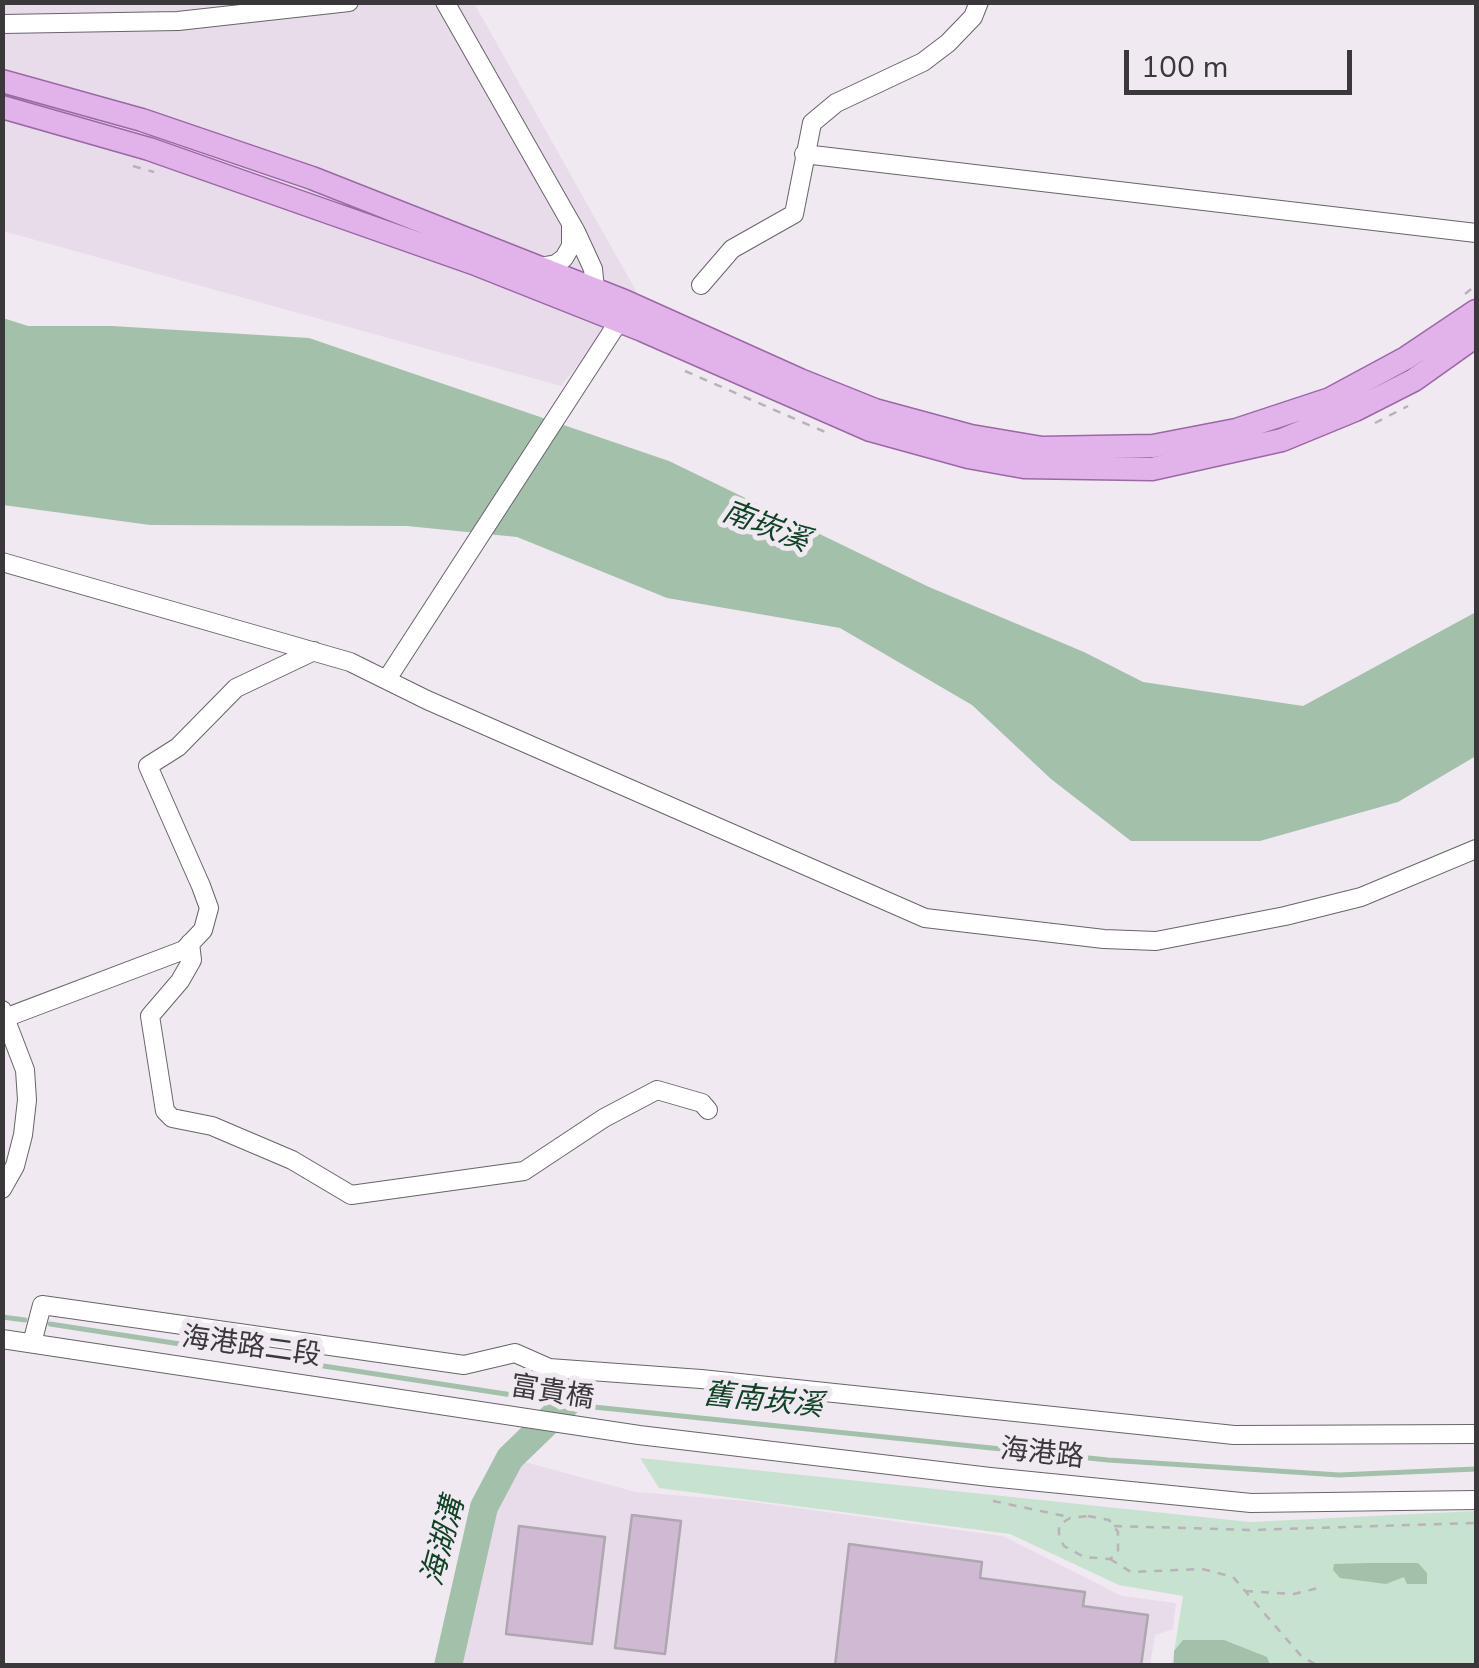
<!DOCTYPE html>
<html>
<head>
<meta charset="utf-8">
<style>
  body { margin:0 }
  #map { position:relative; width:1479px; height:1668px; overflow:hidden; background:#f1e9f2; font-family:"Nunito Sans",sans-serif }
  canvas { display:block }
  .frame { position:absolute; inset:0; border:5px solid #3b383c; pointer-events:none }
  .scale { position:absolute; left:1124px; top:50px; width:228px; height:45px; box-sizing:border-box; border:5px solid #3b383c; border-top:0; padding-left:12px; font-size:30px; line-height:35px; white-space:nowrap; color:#3b383c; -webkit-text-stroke:8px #f1e9f2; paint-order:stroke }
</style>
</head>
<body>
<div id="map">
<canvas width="1479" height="1668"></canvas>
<div class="frame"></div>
<div class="scale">100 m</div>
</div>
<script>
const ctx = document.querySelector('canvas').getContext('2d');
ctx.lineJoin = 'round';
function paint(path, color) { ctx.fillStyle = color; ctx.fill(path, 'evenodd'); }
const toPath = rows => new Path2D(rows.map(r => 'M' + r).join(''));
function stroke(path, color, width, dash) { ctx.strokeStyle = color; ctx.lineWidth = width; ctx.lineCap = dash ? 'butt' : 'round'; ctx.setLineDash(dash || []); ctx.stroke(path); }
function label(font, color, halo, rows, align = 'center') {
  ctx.font = font + ' "Nunito Sans","Noto Sans TC",sans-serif'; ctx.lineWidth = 10; ctx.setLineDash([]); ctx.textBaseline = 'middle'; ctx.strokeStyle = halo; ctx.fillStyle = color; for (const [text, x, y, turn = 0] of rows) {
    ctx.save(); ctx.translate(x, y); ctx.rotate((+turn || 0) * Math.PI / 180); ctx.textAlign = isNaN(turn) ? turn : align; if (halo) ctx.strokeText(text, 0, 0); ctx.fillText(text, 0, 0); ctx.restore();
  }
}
paint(toPath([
  [3,3,474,3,644,305,604,333,561,386,3,231],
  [510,1458,636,1492,746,1501,1003,1536,1122,1596,1176,1603,1173,1629,1155,1635,1150,1665,448,1666,484,1507]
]), '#e8dcea');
paint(toPath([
  [640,1458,1250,1522,1476,1511,1476,1665,1172,1665,1183,1596,1119,1585,1010,1534,659,1488]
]), '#c7e2cf');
paint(toPath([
  [3,318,28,326,112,326,309,338,669,461,929,587,1084,652,1143,682,1303,706,1476,612,1476,756,1398,802,1260,841,1131,841,1051,779,972,705,840,628,667,598,517,537,407,526,150,525,3,505],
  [1368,1563,1418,1563,1427,1573,1427,1584,1407,1584,1404,1577,1386,1584,1340,1578,1333,1570,1334,1564],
  [1183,1640,1224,1640,1267,1657,1270,1665,1174,1665,1174,1651]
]), '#a3c0ab');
stroke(toPath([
  [2,1317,25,1320],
  [50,1324,584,1406,1108,1460,1339,1475,1476,1469]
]), '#a3c0ab', 5);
stroke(toPath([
  [448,1666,484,1507,510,1458,567,1403]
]), '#a3c0ab', 28);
const building = toPath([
  [632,1515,681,1521,665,1654,615,1648,632,1515],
  [519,1526,605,1537,592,1644,506,1634,519,1526],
  [849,1544,982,1562,980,1578,1085,1592,1083,1606,1148,1615,1141,1666,835,1666,849,1544]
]);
paint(building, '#cfb9d3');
stroke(building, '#aea7af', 2.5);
const minor = toPath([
  [445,2,576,232,593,269,595,289,601,297],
  [2,24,178,21,349,2],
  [804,154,1476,233],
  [540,267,556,264,564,258,571,246,571,226],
  [701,285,732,249,794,214,812,123,836,103,923,62,948,43,973,17,979,2],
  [2,562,350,662,427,700,925,918,1104,939,1156,941,1285,916,1361,897,1476,849],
  [387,679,619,321,622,309],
  [190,943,192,960,180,981,150,1016,165,1111,172,1118,212,1126,292,1160,351,1195,524,1171,604,1118,657,1090,702,1103,708,1110],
  [2,1010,25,1070,27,1100,23,1135,15,1166,2,1189],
  [2,1019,184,950,203,930,209,908,201,886,148,766,178,747,236,688,314,651],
  [2,1339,639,1435,990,1477,1251,1503,1476,1500],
  [32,1343,42,1305,464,1365,515,1353,549,1368,701,1379,1234,1435,1476,1434]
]);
const major = toPath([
  [2,81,142,120,312,178,624,301,800,380,875,410,971,436,1042,448,1153,446,1236,430,1330,399,1406,358,1476,311],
  [2,107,149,149,473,263,642,330,870,430,968,457,1024,467,1152,469,1282,440,1355,410,1414,380,1476,336]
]);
stroke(minor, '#69636a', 20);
stroke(major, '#9b67a5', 25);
stroke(toPath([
  [133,166,154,172],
  [1465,294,1476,285],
  [685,371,825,432],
  [1375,423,1408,406],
  [993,1501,1069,1517],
  [1088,1516,1109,1520,1118,1532,1118,1553,1110,1559,1084,1557,1064,1546,1059,1535,1059,1525,1070,1518,1088,1516],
  [1114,1526,1254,1530,1476,1523],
  [1110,1559,1131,1572,1202,1569,1233,1577,1302,1657,1319,1666],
  [1245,1591,1294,1594,1318,1588]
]), '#b9b2ba', 2.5, [8, 8]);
stroke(minor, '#fff', 18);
stroke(major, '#e2b3eb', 22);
label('28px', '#3b383c', '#f1e9f2', [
  ["海港路二段",251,1348,8],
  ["富貴橋",552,1394,9],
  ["海港路",1042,1455,6]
]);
label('italic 30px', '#114326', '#f1e9f2', [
  ["南崁溪",765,528,21],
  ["舊南崁溪",763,1402,6],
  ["海湖溝",445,1542,-75]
]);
</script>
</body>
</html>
